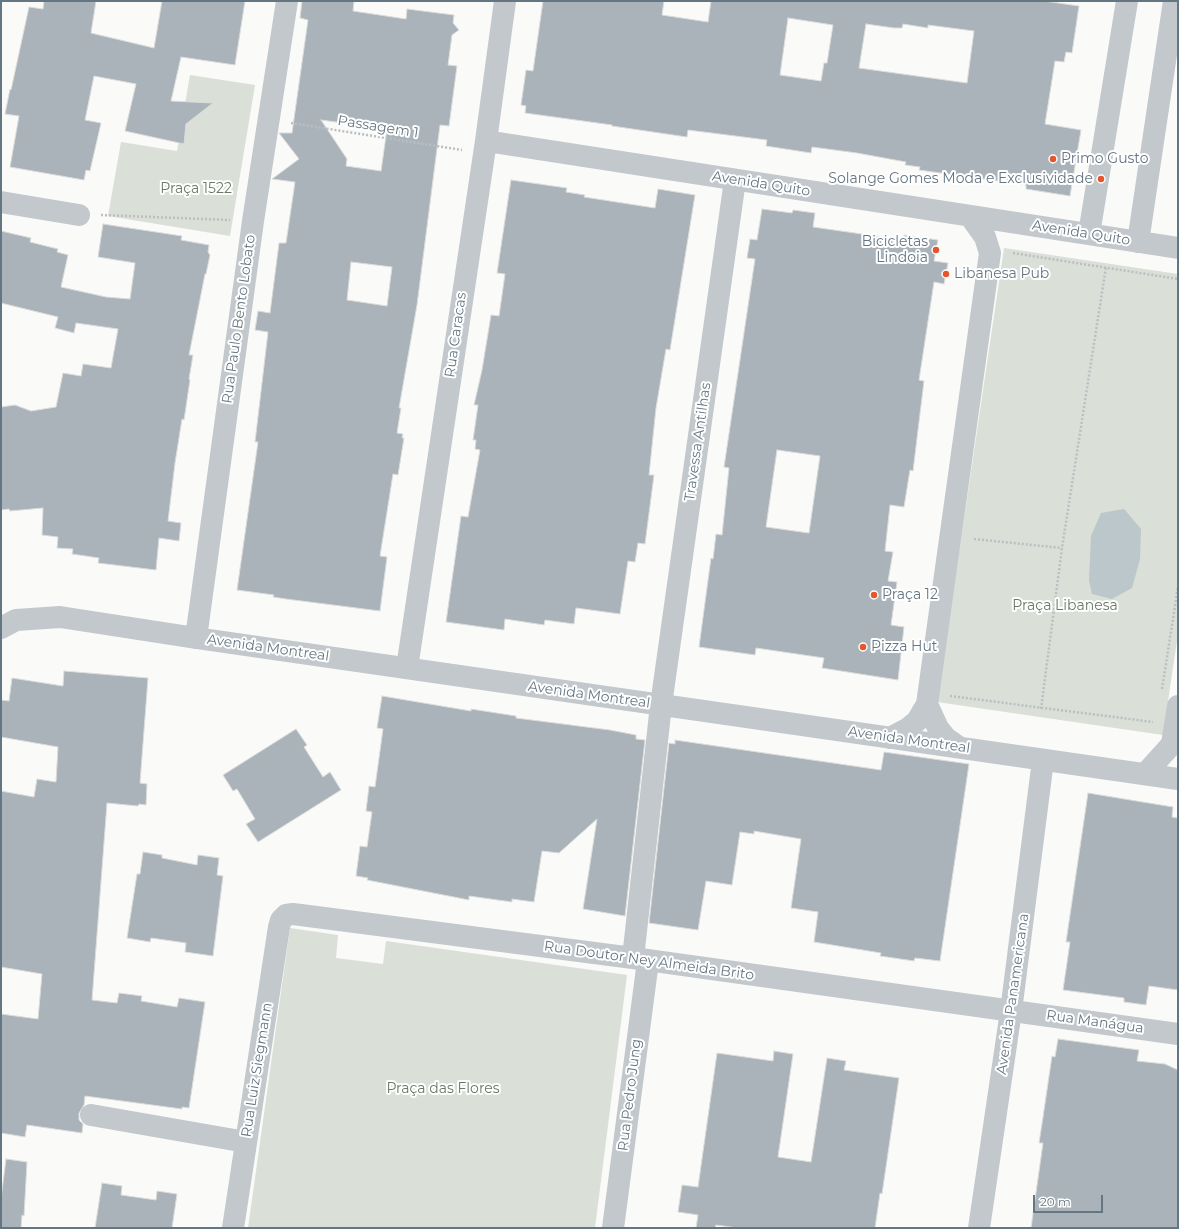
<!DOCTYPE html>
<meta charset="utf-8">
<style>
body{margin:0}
#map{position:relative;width:1179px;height:1229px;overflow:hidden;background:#fafaf8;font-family:Montserrat,sans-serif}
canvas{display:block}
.frame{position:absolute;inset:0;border:2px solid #657683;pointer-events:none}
.scale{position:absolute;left:1033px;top:1195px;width:70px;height:18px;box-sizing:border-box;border:2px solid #657683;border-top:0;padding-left:5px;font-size:12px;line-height:14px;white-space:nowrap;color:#657683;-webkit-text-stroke:3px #fff;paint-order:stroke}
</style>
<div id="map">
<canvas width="1179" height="1229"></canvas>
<div class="frame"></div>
<div class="scale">20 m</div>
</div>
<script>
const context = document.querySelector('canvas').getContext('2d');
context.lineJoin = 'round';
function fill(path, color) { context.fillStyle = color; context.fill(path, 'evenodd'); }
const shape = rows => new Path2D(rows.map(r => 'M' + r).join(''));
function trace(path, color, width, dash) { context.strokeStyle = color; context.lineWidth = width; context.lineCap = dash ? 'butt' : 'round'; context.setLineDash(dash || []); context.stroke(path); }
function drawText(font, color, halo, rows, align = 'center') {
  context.font = font + ' Montserrat,sans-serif'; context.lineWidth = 4; context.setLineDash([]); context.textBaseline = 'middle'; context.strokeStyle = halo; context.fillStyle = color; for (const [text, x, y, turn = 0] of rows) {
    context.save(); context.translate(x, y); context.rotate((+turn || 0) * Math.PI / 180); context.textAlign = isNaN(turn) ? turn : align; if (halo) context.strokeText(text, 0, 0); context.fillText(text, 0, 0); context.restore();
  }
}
fill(shape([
 [190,75,255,85,230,236,108,216,121,142,177,151],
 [1004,248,1178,274,1178,634,1163,735,937,702],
 [290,928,338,935,336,958,383,964,386,941,627,975,595,1228,248,1228]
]), '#dadfd7');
fill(shape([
 [1124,509,1141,529,1140,559,1132,588,1112,599,1092,594,1089,581,1091,536,1101,513]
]), '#bbc7cb');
const building = shape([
 [44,1,96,1,91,33,154,48,162,1,245,1,235,65,181,57,171,101,213,103,186,124,184,144,125,131,136,84,94,76,85,120,101,123,90,171,86,170,84,180,10,167,19,116,5,114,10,89,11,90,29,7,43,9,44,1],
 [302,1,354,1,353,11,406,19,407,9,454,15,453,23,459,30,452,35,448,65,457,66,449,126,440,125,417,305,399,408,401,408,397,433,403,434,402,438,404,438,398,475,393,474,380,556,387,557,380,611,286,599,273,597,274,595,237,590,258,442,255,442,268,332,255,330,258,311,270,313,279,243,286,243,295,182,272,179,299,159,279,133,292,133,308,20,300,18,302,1],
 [321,120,387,129,381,171,346,166,347,159,321,120],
 [351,262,392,267,387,306,347,300,351,262],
 [543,1,664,1,662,15,708,22,711,1,1044,1,1079,6,1072,53,1066,52,1064,62,1055,61,1045,124,1081,130,1070,196,1026,189,1026,185,919,170,920,167,905,165,906,162,857,153,812,147,811,153,766,146,767,140,688,130,687,137,612,126,612,125,525,113,526,106,521,105,526,70,533,71,543,1],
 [788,18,833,25,827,63,824,63,821,81,780,75,788,18],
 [866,24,894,28,902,28,903,24,928,28,928,25,974,31,967,83,859,68,866,24],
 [511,180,567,188,566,192,585,195,584,197,655,208,658,189,695,195,670,350,666,349,656,408,649,475,654,475,645,544,638,543,635,562,628,561,620,614,576,608,574,624,545,620,544,625,505,619,504,630,446,622,461,516,468,517,480,450,475,449,476,440,473,440,478,405,474,405,482,370,491,315,499,316,505,274,497,273,511,180],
 [762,209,792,213,793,210,815,213,813,227,904,240,904,235,938,240,934,261,948,263,944,284,934,282,919,380,924,381,913,471,910,470,904,507,890,505,885,551,893,552,888,581,897,582,891,625,904,627,898,680,822,668,824,658,756,648,755,655,699,647,711,558,713,559,716,534,722,535,729,468,724,467,755,259,747,258,750,239,757,240,762,209],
 [777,450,820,456,809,533,766,527,777,450],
 [103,224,182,236,181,240,209,245,208,252,210,255,206,274,205,274,189,355,193,355,189,379,190,380,184,420,182,419,175,463,168,521,181,523,179,541,159,538,156,570,98,563,99,558,72,554,73,549,57,548,58,537,42,535,43,508,10,511,9,509,1,510,1,407,15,405,31,411,56,407,63,373,81,376,83,364,111,368,118,329,76,323,74,333,55,328,58,317,1,303,1,231,31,238,30,242,58,249,57,252,68,255,61,287,106,297,130,299,135,263,98,257,103,224],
 [64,671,148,678,140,783,147,784,146,805,139,804,138,806,107,803,92,1000,117,1003,119,993,142,996,141,1001,177,1007,179,998,205,1002,189,1108,182,1107,182,1109,85,1096,84,1105,79,1113,79,1120,83,1124,82,1133,27,1125,25,1137,1,1133,1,1014,38,1019,42,974,1,967,1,791,34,797,37,779,56,782,58,747,1,737,1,700,9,701,12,678,63,686,64,671],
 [382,696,471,711,471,709,516,716,516,718,610,730,636,735,636,739,645,740,625,916,583,909,597,819,559,853,542,851,534,902,512,899,512,902,469,896,469,900,367,880,368,878,356,876,360,846,367,847,372,812,366,811,369,786,375,787,383,729,377,728,382,696],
 [296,729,307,745,304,747,323,777,330,772,341,790,258,842,246,824,255,819,237,789,233,791,223,775,296,729],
 [675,740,881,770,884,752,969,764,940,961,915,958,914,961,880,956,881,953,814,942,818,912,791,908,801,839,754,831,754,834,740,832,732,885,706,881,698,930,649,923,669,743,675,744,675,740],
 [1088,793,1173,807,1172,817,1178,818,1178,990,1149,986,1146,1005,1124,1002,1124,998,1063,990,1070,942,1066,942,1088,793],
 [143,852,162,855,162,858,197,865,198,855,219,858,217,875,223,876,213,956,185,952,186,943,151,938,150,942,127,938,137,874,140,874,143,852],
 [1058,1039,1139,1050,1137,1061,1165,1064,1178,1070,1178,1228,1031,1228,1043,1143,1039,1143,1043,1117,1052,1056,1055,1057,1058,1039],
 [774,1051,793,1054,778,1157,811,1162,827,1058,846,1061,844,1070,899,1078,882,1194,880,1193,875,1228,738,1228,716,1225,715,1228,696,1228,698,1215,678,1212,682,1185,698,1187,717,1053,773,1061,774,1051],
 [6,1159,27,1162,24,1216,22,1215,21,1228,1,1228,1,1199,6,1159],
 [102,1183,122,1186,121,1195,156,1200,157,1191,177,1194,172,1228,95,1228,102,1183]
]);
fill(building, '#aab3b9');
trace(building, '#dcdcda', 1);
trace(shape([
 [291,123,462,150],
 [101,215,230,220],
 [1013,253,1178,279],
 [974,539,1062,548],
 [1162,689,1178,587],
 [950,696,1153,722],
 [1041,709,1062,548,1106,267]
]), '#bbbfc2', 2.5, [2, 2]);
trace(shape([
 [486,141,1178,248],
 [1,202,79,215],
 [1089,234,1127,1],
 [1138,242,1174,1],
 [1,628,16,620,60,617,196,638,1178,779],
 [196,638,253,221,287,1],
 [407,668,486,141,505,1],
 [927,704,938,728,946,738,959,747],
 [890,738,907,729,917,721,927,704,990,253,985,237,970,216],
 [1145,774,1172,744,1178,706],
 [633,958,661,705,735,180],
 [91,1115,246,1142],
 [233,1228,279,927,281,920,286,915,293,914,633,958,1178,1034],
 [613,1228,648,961],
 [979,1228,1011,1011,1043,760]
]), '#c3c8cc', 22);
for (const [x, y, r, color] of [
 [1053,159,4,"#e4572e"],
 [1101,179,4,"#e4572e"],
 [936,250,4,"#e4572e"],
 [946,274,4,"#e4572e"],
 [874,595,4,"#e4572e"],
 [863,647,4,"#e4572e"]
]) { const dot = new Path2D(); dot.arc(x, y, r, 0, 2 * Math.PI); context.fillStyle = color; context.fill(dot); trace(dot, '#fff', 1.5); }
drawText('14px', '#657683', '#fff', [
 ["Passagem 1",378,127,9],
 ["Avenida Quito",761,184,9],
 ["Avenida Quito",1081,233,9],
 ["Rua Paulo Bento Lobato",239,319,-82],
 ["Rua Caracas",456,335,-82],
 ["Travessa Antilhas",698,442,-82],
 ["Avenida Montreal",268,648,8],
 ["Avenida Montreal",589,695,8],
 ["Avenida Montreal",909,740,8],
 ["Rua Doutor Ney Almeida Brito",649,961,8],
 ["Avenida Panamericana",1013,994,-82],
 ["Rua Manágua",1095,1022,8],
 ["Rua Luiz Siegmann",257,1070,-81],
 ["Rua Pedro Jung",630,1095,-83]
]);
drawText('14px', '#657683', '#fff', [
 ["Primo Gusto",1061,159],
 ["Solange Gomes Moda e Exclusividade",1093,179,"right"],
 ["Bicicletas",928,242,"right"],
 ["Lindoia",928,258,"right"],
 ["Libanesa Pub",954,274],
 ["Praça 12",882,595],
 ["Pizza Hut",871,647]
], 'left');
drawText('14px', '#687a64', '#fff', [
 ["Praça 1522",196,189],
 ["Praça Libanesa",1065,606],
 ["Praça das Flores",443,1089]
]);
</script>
